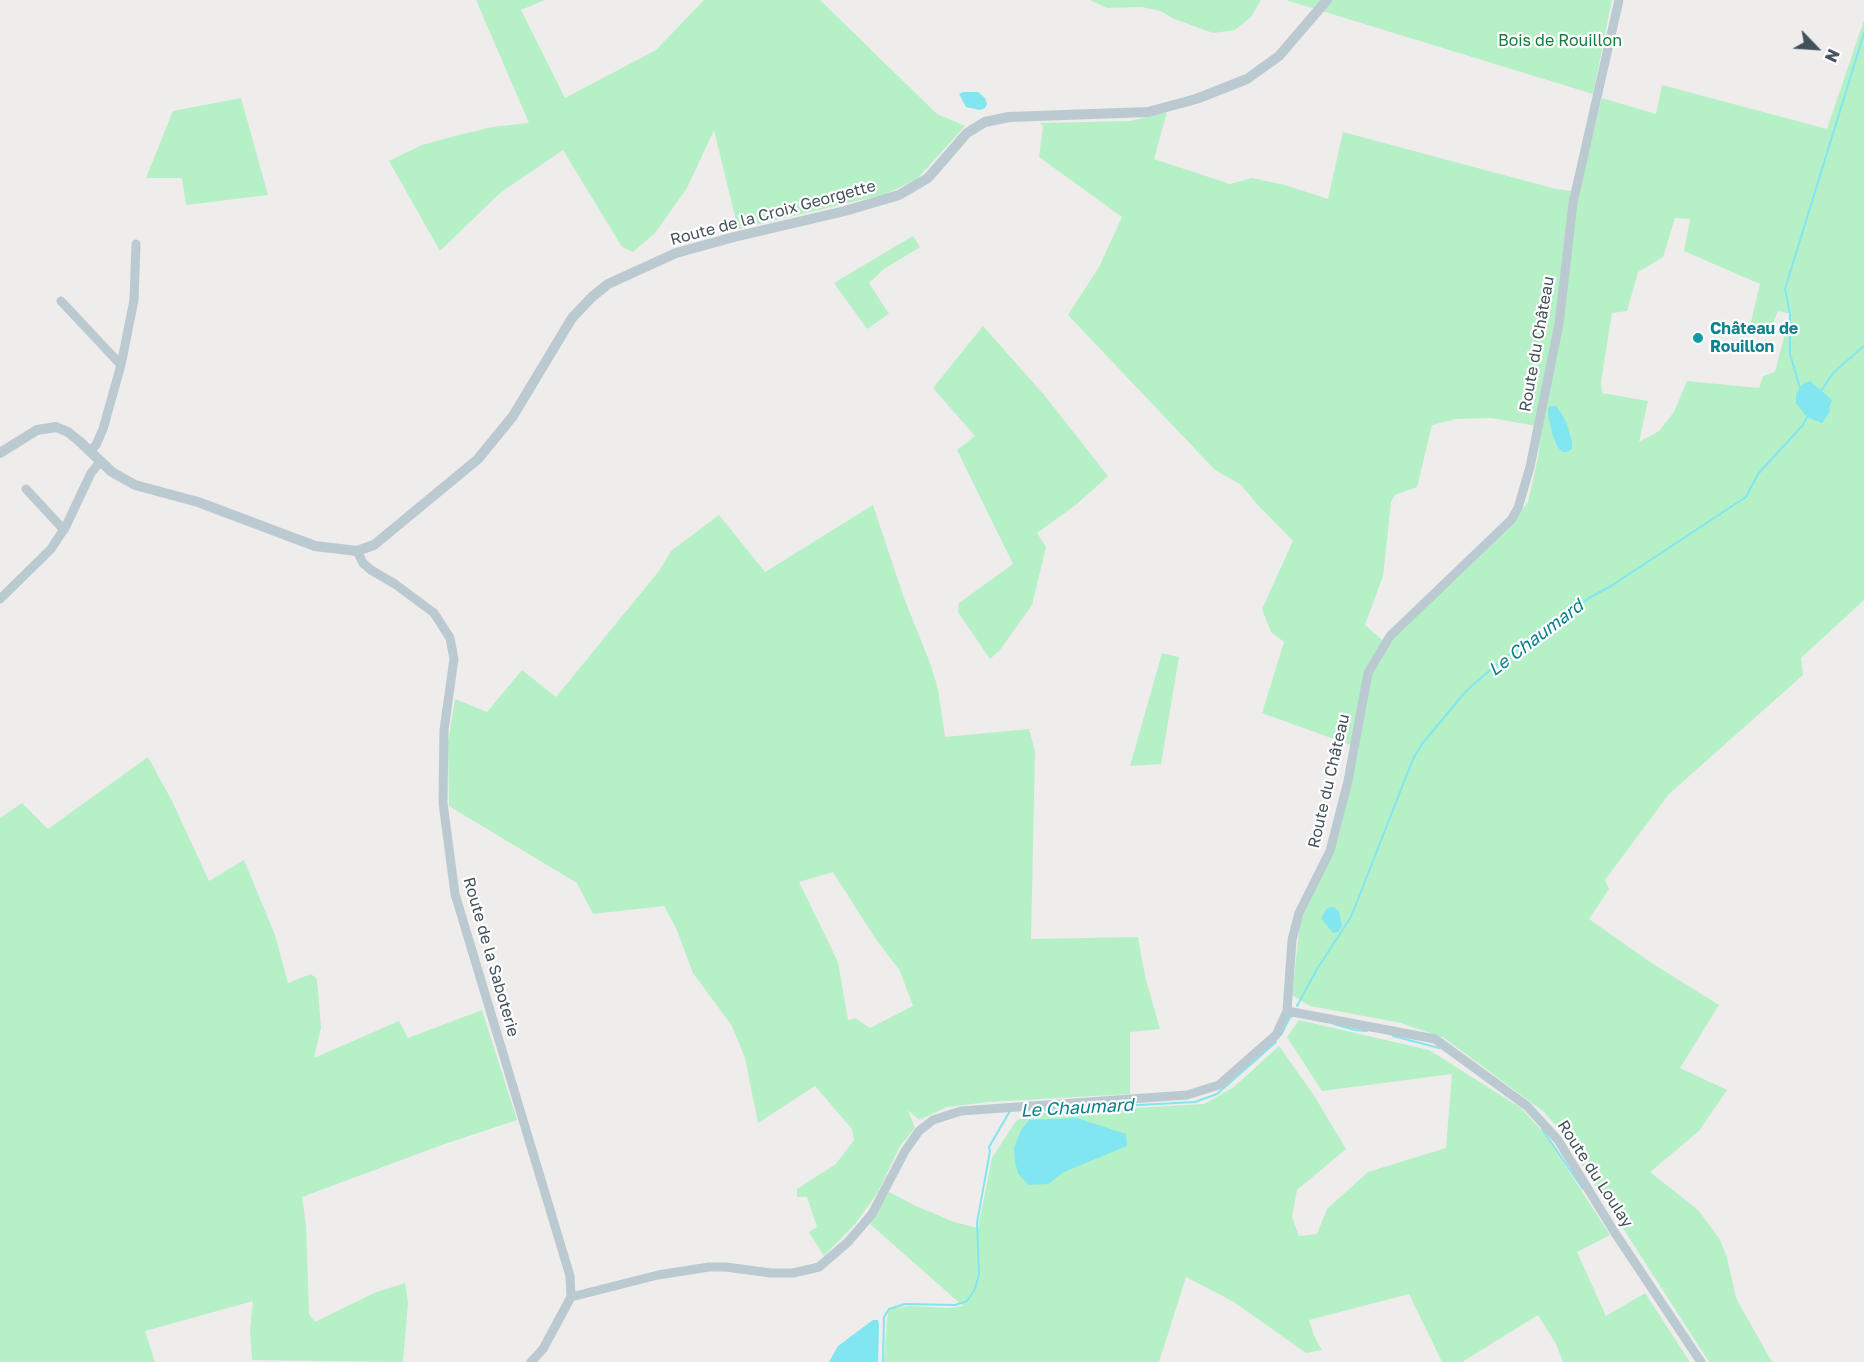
<!DOCTYPE html>
<meta charset="utf-8">
<style>
body{margin:0}
#map{position:relative;width:1864px;height:1362px;overflow:hidden;background:#efecec;font-family:"Golos Text",sans-serif}
canvas{display:block}
.north{position:absolute;left:1786px;top:18px;width:60px;height:60px;-webkit-text-stroke:4px #fff;paint-order:stroke;rotate:115deg;font-size:16px;font-weight:700;line-height:24px;text-align:center;color:#43525a}
.north::after{content:'';display:block;margin:auto;width:21px;height:27px;background:#43525a;clip-path:polygon(50% 0,100% 100%,50% 72%,0 100%)}
</style>
<div id="map">
<canvas width="1864" height="1362"></canvas>
<div class="north">N</div>
</div>
<script>
const context = document.querySelector('canvas').getContext('2d');
context.lineJoin = 'round';
function fill(path, color) { context.fillStyle = color; context.fill(path, 'evenodd'); }
const shape = rows => new Path2D(rows.map(r => 'M' + r).join(''));
function trace(path, color, width, dash) { context.strokeStyle = color; context.lineWidth = width; context.lineCap = dash ? 'butt' : 'round'; context.setLineDash(dash || []); context.stroke(path); }
function drawText(font, color, halo, rows, align = 'center') {
  context.font = font + ' "Golos Text",sans-serif'; context.lineWidth = 4.5; context.setLineDash([]); context.textBaseline = 'middle'; context.strokeStyle = halo; context.fillStyle = color; for (const [text, x, y, turn = 0] of rows) {
    context.save(); context.translate(x, y); context.rotate((+turn || 0) * Math.PI / 180); context.textAlign = isNaN(turn) ? turn : align; if (halo) context.strokeText(text, 0, 0); context.fillText(text, 0, 0); context.restore();
  }
}
fill(shape([
 [476,0,545,0,521,10,565,98,656,50,704,0,820,0,937,114,965,126,917,179,886,194,738,229,714,130,687,188,655,233,633,252,622,247,563,150,500,193,440,251,389,161,422,145,459,135,492,127,529,123],
 [1090,0,1261,0,1251,17,1235,30,1213,33,1172,18,1161,11,1142,7,1107,8],
 [1286,0,1612,0,1593,94],
 [1864,20,1864,600,1801,658,1803,675,1669,794,1605,880,1609,889,1589,919,1653,964,1719,1005,1680,1068,1727,1090,1699,1131,1650,1172,1698,1210,1719,1238,1727,1257,1736,1298,1772,1362,1709,1362,1560,1130,1544,1112,1444,1038,1401,1023,1310,1006,1292,995,1300,923,1339,835,1359,748,1262,713,1284,642,1271,632,1262,609,1293,541,1257,504,1241,485,1215,470,1068,315,1099,267,1122,217,1039,157,1043,126,1040,123,1130,121,1167,112,1154,159,1230,184,1252,178,1285,185,1328,199,1343,132,1556,189,1579,192,1602,98,1656,114,1662,85,1827,129],
 [1675,218,1690,219,1684,251,1760,284,1750,326,1770,330,1778,311,1790,314,1775,372,1763,376,1759,388,1687,381,1674,412,1659,431,1639,442,1648,401,1602,393,1601,382,1612,313,1627,311,1638,272,1663,257],
 [1491,418,1542,427,1538,458,1528,502,1508,529,1394,637,1388,645,1365,625,1383,576,1391,502,1395,495,1417,487,1432,425,1456,419],
 [241,98,268,195,186,205,182,178,146,178,173,111],
 [913,236,920,247,884,269,869,283,889,314,867,329,834,283],
 [983,326,1045,396,1108,476,1077,504,1037,533,1046,547,1032,605,1000,650,990,659,958,612,959,603,1013,564,957,450,975,436,933,388],
 [873,505,904,598,930,663,938,689,945,737,1029,729,1035,751,1031,939,1138,937,1145,976,1160,1029,1130,1032,1130,1094,988,1102,947,1107,919,1120,908,1110,915,1128,900,1146,878,1192,855,1224,824,1256,809,1232,817,1227,807,1197,797,1197,797,1189,836,1164,854,1140,852,1129,815,1086,758,1123,745,1058,732,1026,693,973,676,928,664,906,593,914,577,883,449,806,448,742,455,699,487,712,522,670,556,697,659,571,671,551,719,515,765,572],
 [833,872,875,938,900,971,913,1006,870,1028,855,1018,848,1020,838,962,799,882],
 [1162,653,1179,657,1161,764,1130,766],
 [148,757,172,801,209,881,244,860,275,935,288,983,311,974,317,979,321,1028,314,1058,399,1021,408,1038,482,1010,517,1120,439,1146,302,1197,306,1225,309,1314,315,1322,374,1293,405,1283,408,1303,403,1362,252,1360,250,1330,253,1301,145,1331,155,1362,0,1362,0,818,22,803,48,829],
 [1299,1020,1429,1050,1521,1108,1545,1134,1610,1235,1577,1252,1606,1316,1645,1293,1690,1362,1563,1362,1556,1344,1538,1315,1462,1362,1442,1362,1409,1294,1309,1320,1315,1338,1322,1350,1306,1353,1234,1302,1186,1277,1159,1362,884,1362,888,1309,910,1306,948,1308,963,1306,870,1224,889,1192,916,1206,954,1222,978,1228,992,1158,1016,1121,1026,1114,1204,1104,1234,1087,1279,1046,1313,1094,1346,1149,1297,1190,1292,1217,1299,1236,1317,1234,1327,1209,1368,1172,1446,1148,1452,1074,1322,1091,1287,1037]
]), '#b6f0c6');
fill(shape([
 [963,92,978,92,985,98,987,104,985,108,980,110,966,107,959,94],
 [1810,381,1832,400,1829,408,1830,411,1822,423,1807,417,1796,403,1796,394,1800,388,1804,383],
 [1551,406,1556,406,1560,411,1567,424,1572,442,1572,449,1567,452,1562,452,1557,446,1552,433,1548,414,1548,408],
 [1334,907,1339,912,1342,926,1338,932,1333,933,1321,918,1327,908],
 [1077,1118,1126,1134,1127,1146,1064,1172,1048,1184,1029,1185,1018,1174,1015,1161,1014,1148,1021,1130,1029,1120],
 [873,1320,878,1320,879,1326,878,1362,829,1362,838,1346]
]), '#81e6f0');
trace(shape([
 [1800,388,1790,354,1790,314,1785,289,1864,33],
 [1821,391,1834,372,1864,346],
 [1297,1006,1317,969,1351,917,1413,759,1422,744,1466,691,1502,660,1589,598,1611,586,1746,497,1758,474,1803,425,1808,415],
 [1334,1024,1355,1030,1367,1031],
 [1281,1035,1290,1017,1293,1016],
 [1393,1036,1439,1048],
 [1045,1110,1195,1102,1217,1094,1276,1042],
 [1542,1129,1583,1189],
 [883,1362,884,1317,889,1309,905,1304,955,1305,967,1301,975,1289,979,1274,977,1223,990,1151,989,1147,1010,1111,1012,1111]
]), '#81e6f0', 2);
trace(shape([
 [61,301,121,365],
 [90,451,96,445,103,429,121,365,134,300,136,244],
 [26,489,64,530],
 [357,551,363,563,371,570,395,584,434,613,450,638,454,659,444,730,443,803,455,894,570,1276,571,1297,543,1349,531,1362],
 [0,599,51,549,66,526,91,473,100,462],
 [1287,1011,1435,1039,1527,1106,1558,1140,1615,1233,1701,1362],
 [571,1297,658,1275,709,1267,726,1267,771,1273,793,1273,819,1267,848,1242,872,1214,905,1151,919,1131,933,1120,961,1111,1187,1095,1219,1085,1276,1035,1287,1011,1292,940,1299,913,1330,851,1348,781,1368,673,1390,636,1511,520,1518,508,1530,467,1559,324,1573,203,1619,0]
]), '#bbc9d0', 9);
trace(shape([
 [0,453,37,430,56,427,68,432,79,441,112,472,135,485,198,502,315,546,357,551,374,545,478,459,513,416,572,318,592,297,608,284,676,253,734,237,845,211,899,195,928,178,967,133,985,122,1009,117,1148,112,1196,99,1247,79,1279,56,1327,0]
]), '#bbc9d0', 10);
for (const [x, y, r, color] of [
 [1698,338,6,"#0f9aa8"]
]) { const dot = new Path2D(); dot.arc(x, y, r, 0, 2 * Math.PI); context.fillStyle = color; context.fill(dot); trace(dot, '#fff', 2); }
drawText('16px', '#117e3b', '#fff', [
 ["Bois de Rouillon",1560,41]
]);
drawText('16px', '#43525a', '#fff', [
 ["Route de la Croix Georgette",773,213,-15],
 ["Route du Château",1537,344,-80],
 ["Route du Château",1329,781,-77],
 ["Route de la Saboterie",491,957,74],
 ["Route du Loulay",1595,1174,57]
]);
drawText('bold 16px', '#0d838f', '#fff', [
 ["Château de",1710,329],
 ["Rouillon",1710,347]
], 'left');
drawText('italic 18px', '#07818d', '#fff', [
 ["Le Chaumard",1536,638,-37],
 ["Le Chaumard",1077,1108,-3]
]);
</script>
